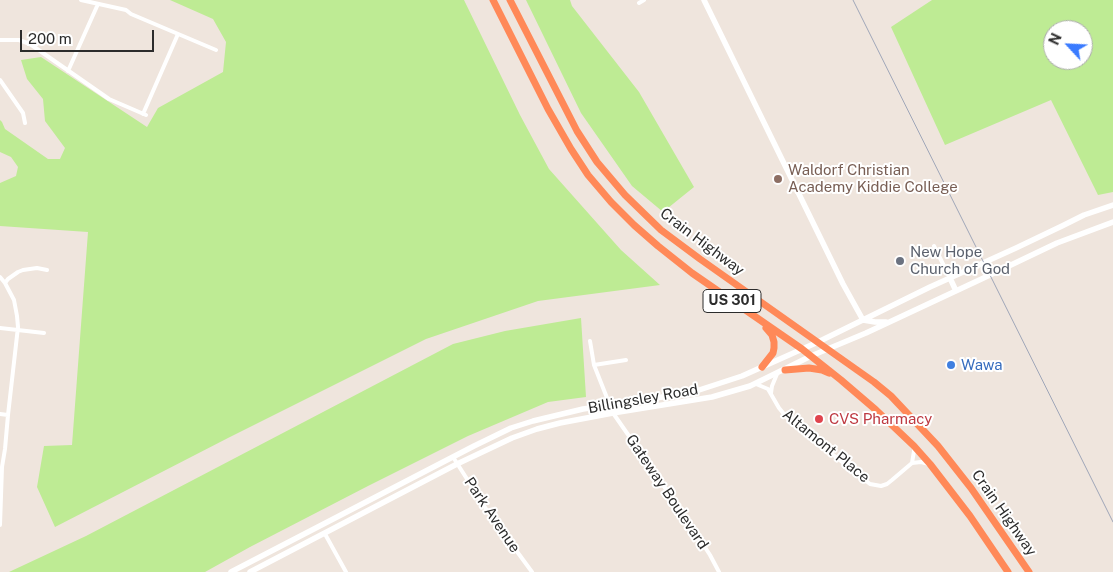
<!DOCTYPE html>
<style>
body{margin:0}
#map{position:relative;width:1113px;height:572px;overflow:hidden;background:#efe5dd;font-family:"Public Sans",sans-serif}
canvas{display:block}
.north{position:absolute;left:1043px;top:20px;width:50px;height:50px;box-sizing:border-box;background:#fff;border:1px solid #ababab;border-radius:50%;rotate:295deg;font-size:14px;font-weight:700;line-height:20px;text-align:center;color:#2c2c2c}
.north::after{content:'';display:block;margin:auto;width:18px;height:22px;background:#3a7bff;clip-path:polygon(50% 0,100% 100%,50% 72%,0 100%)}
.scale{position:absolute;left:20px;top:30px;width:134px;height:22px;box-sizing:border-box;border:2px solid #2c2c2c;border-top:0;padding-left:6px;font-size:15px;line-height:18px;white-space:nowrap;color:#2c2c2c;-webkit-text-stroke:4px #fff;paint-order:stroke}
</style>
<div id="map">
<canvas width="1113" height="572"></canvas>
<div class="north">N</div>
<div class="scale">200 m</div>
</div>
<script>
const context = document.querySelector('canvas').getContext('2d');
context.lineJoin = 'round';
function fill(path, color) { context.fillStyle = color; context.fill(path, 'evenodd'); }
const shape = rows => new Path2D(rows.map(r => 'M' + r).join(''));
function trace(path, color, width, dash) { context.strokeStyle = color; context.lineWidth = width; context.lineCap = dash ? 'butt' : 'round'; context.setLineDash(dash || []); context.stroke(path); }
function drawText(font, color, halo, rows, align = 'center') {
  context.font = font + ' "Public Sans",sans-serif'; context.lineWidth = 4; context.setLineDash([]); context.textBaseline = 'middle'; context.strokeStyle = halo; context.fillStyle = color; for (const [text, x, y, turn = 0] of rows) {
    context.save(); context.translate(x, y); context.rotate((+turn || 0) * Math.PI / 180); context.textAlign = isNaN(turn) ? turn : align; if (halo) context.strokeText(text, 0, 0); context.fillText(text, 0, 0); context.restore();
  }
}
fill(shape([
 [170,0,464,0,520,115,549,169,621,250,660,285,538,301,426,339,228,438,55,527,37,487,44,446,72,445,88,232,0,226,0,183,16,176,18,167,11,157,0,152,0,120,2,122,5,129,48,159,60,159,65,148,45,121,43,99,27,79,21,60,41,57,147,127,158,108,223,72,226,42,213,19],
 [526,0,570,0,572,6,639,92,694,187,663,212,632,186,581,113],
 [932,0,1113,0,1113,192,1098,195,1051,100,945,145,891,27],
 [1053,30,1083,30,1083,60,1053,60],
 [581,318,586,397,548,402,468,436,368,486,250,547,205,572,9,572,86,536,453,344,505,331]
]), '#beeb94');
trace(shape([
 [81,0,126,10,131,14,216,50],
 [639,3,644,0],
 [0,40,19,40,30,44,109,99,146,115],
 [68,71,98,4],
 [0,80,23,113,25,123],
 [143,114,178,34],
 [934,246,950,278],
 [0,277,5,283,14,300,17,316,18,327,8,415,0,414],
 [5,283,8,279,18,272,23,270,37,268,47,270],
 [0,328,44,333],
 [590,341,594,365,613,413,686,518,710,555,719,572],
 [594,365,626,360],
 [756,384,768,389,779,408,789,420,870,484,881,486,887,484,892,480,912,463,914,451,914,447],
 [771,393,772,386,777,374],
 [453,457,488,512,532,572],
 [912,463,921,462,929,464],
 [0,525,2,467,5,449,8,415],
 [325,534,346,572]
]), '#fff', 4);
trace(shape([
 [704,0,843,284,863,320],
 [950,278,956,291],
 [863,320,875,322,886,322],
 [231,572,474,446,511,428,533,421,583,409,619,404,693,392,742,376,818,342,930,287,1016,248,1062,226,1084,215,1113,205],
 [250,572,457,464,512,438,537,429,560,423,613,413,712,397,750,386,811,356,866,333,990,275,1057,243,1113,222]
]), '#fff', 5.5);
trace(shape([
 [493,0,548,109,571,149,588,175,611,202,634,225,658,246,692,273,802,349,841,380,876,410,914,446,930,464,970,516,1008,572],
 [510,0,577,131,597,162,625,195,661,230,700,259,874,382,891,396,938,446,971,488,1029,572],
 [762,367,773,353,774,348,774,342,772,335,766,328],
 [785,370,809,368,822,370,829,373]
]), '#ff8958', 7);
trace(shape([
 [853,0,1113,522]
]), '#9fa6b8', 1);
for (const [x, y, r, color] of [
 [778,179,5,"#8d6e63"],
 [900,261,5,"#6b7280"],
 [951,365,5,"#3f7fe0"],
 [819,419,5,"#e0444e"]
]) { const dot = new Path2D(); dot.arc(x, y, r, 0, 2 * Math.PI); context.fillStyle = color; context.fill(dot); trace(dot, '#fff', 2); }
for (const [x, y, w] of [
 [732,301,58]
]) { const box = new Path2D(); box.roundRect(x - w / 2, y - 11.5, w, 23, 4); context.fillStyle = '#fff'; context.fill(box); trace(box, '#2c2c2c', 1); }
drawText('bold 14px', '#2c2c2c', null, [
 ["US 301",732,301]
]);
drawText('15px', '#785e54', '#fff', [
 ["Waldorf Christian",788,170],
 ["Academy Kiddie College",788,187]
], 'left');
drawText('15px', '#2c2c2c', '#fff', [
 ["Crain Highway",702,242,37],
 ["Billingsley Road",643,399,-10],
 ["Altamont Place",826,446,39],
 ["Gateway Boulevard",667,492,56],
 ["Crain Highway",1004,513,55],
 ["Park Avenue",492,515,56]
]);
drawText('15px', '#5b616d', '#fff', [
 ["New Hope",910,252],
 ["Church of God",910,269]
], 'left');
drawText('15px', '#366cbe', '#fff', [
 ["Wawa",961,365]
], 'left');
drawText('15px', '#be3a42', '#fff', [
 ["CVS Pharmacy",829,419]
], 'left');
</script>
